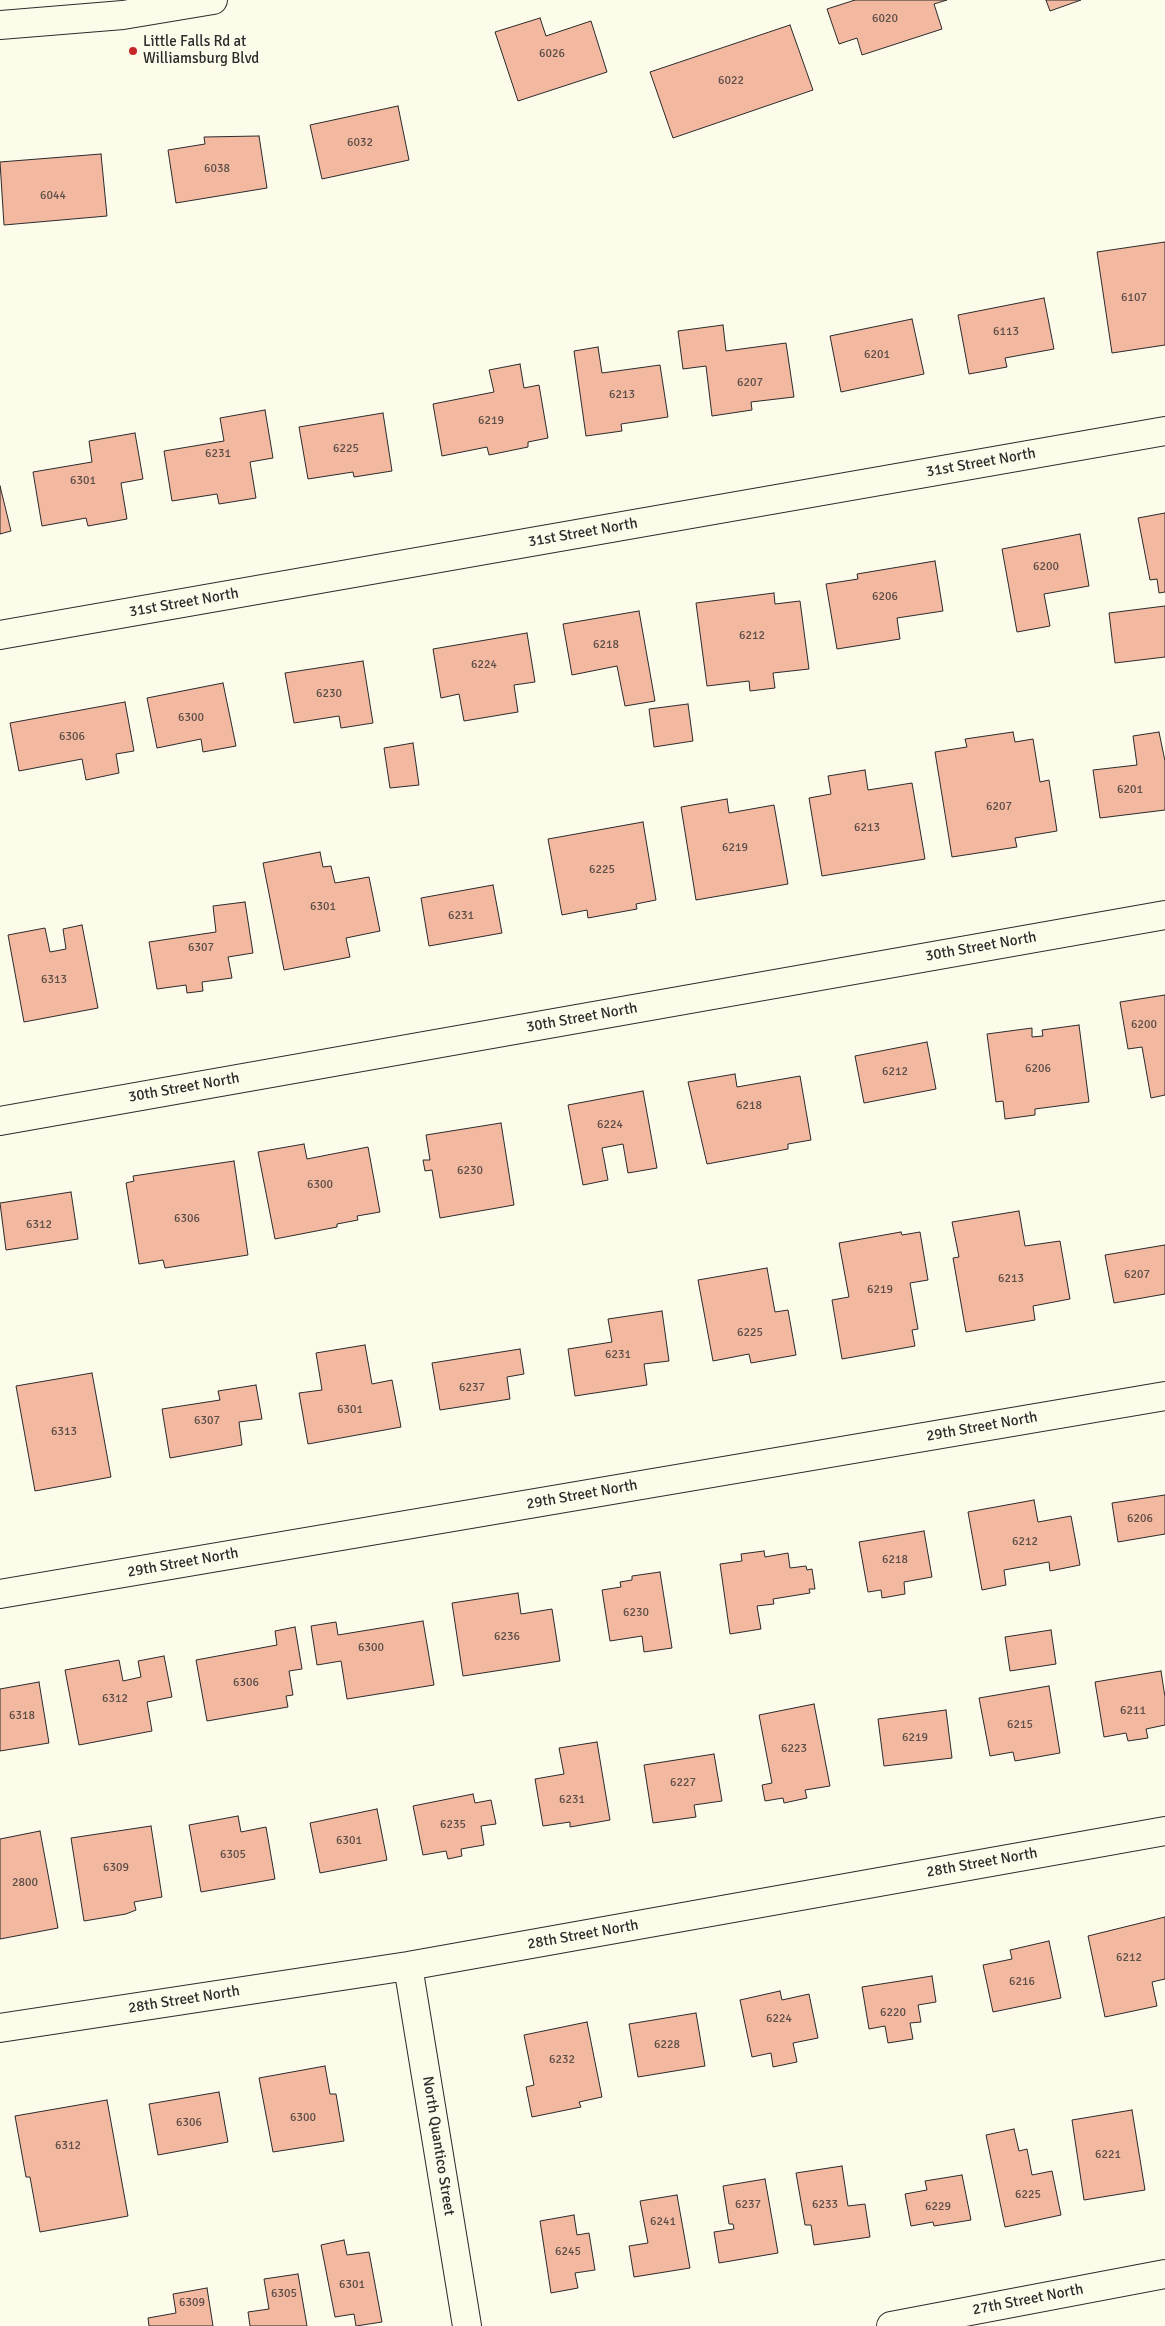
<!DOCTYPE html>
<style>
body{margin:0}
canvas{display:block;background:#fdfbea}
</style>
<canvas width="1165" height="2326"></canvas>
<script>
const context = document.querySelector('canvas').getContext('2d');
context.lineJoin = 'round';
function fill(path, color) { context.fillStyle = color; context.fill(path, 'evenodd'); }
const shape = rows => new Path2D(rows.map(r => 'M' + r).join(''));
function trace(path, color, width, dash) { context.strokeStyle = color; context.lineWidth = width; context.lineCap = dash ? 'butt' : 'round'; context.setLineDash(dash || []); context.stroke(path); }
function drawText(font, color, halo, rows, align = 'center') {
  context.font = font + ' Signika,sans-serif'; context.lineWidth = 4; context.setLineDash([]); context.textBaseline = 'middle'; context.strokeStyle = halo; context.fillStyle = color; for (const [text, x, y, turn = 0] of rows) {
    context.save(); context.translate(x, y); context.rotate((+turn || 0) * Math.PI / 180); context.textAlign = isNaN(turn) ? turn : align; if (halo) context.strokeText(text, 0, 0); context.fillText(text, 0, 0); context.restore();
  }
}
const building = shape([
 [855,0,947,0,934,4,942,29,862,55,857,38,839,44,827,9,855,0],
 [1046,0,1081,0,1050,11,1046,0],
 [540,18,546,36,591,21,607,72,518,101,495,32,540,18],
 [790,25,813,90,673,138,650,72,790,25],
 [398,106,409,160,322,179,310,125,398,106],
 [259,136,267,188,176,203,168,150,205,144,204,137,259,136],
 [101,154,107,216,4,225,0,162,101,154],
 [1165,242,1165,345,1112,353,1097,252,1165,242],
 [1044,298,1054,349,1005,358,1007,367,969,374,958,315,1044,298],
 [912,319,924,374,841,392,830,336,912,319],
 [723,325,726,351,786,343,794,397,751,402,752,410,712,416,706,366,683,369,678,331,723,325],
 [598,347,602,373,660,365,668,417,621,424,622,431,586,436,574,351,598,347],
 [520,364,524,388,539,385,548,438,528,442,528,447,489,455,487,447,442,456,433,404,494,392,489,370,520,364],
 [265,410,273,458,250,462,256,498,219,504,217,494,172,501,164,451,224,441,220,418,265,410],
 [383,413,392,471,354,477,353,472,308,479,299,427,383,413],
 [135,433,143,479,121,483,127,519,88,526,86,518,42,526,33,472,92,462,89,441,135,433],
 [0,486,11,531,0,534,0,486],
 [1165,513,1165,592,1159,593,1157,579,1150,580,1138,518,1165,513],
 [1080,534,1089,586,1044,594,1050,626,1017,632,1002,549,1080,534],
 [935,561,943,611,897,618,900,639,837,649,826,584,858,579,857,574,935,561],
 [774,593,775,604,800,601,809,669,773,673,775,688,750,691,749,681,707,686,696,603,774,593],
 [1165,606,1165,657,1115,663,1109,613,1165,606],
 [639,611,655,701,625,706,617,666,572,675,563,624,639,611],
 [527,633,535,682,514,685,518,712,464,721,459,694,441,698,433,649,527,633],
 [363,661,373,723,341,728,339,716,294,723,285,673,363,661],
 [223,683,236,746,203,752,201,739,157,748,147,698,223,683],
 [125,702,134,751,116,754,119,773,86,780,82,759,19,771,10,723,125,702],
 [688,704,693,741,654,747,649,709,688,704],
 [1013,732,1015,742,1033,739,1040,782,1049,780,1057,831,1015,838,1017,847,952,857,935,752,967,747,965,739,1013,732],
 [1159,732,1165,761,1165,810,1100,818,1093,770,1137,765,1133,736,1159,732],
 [413,743,419,785,390,788,384,748,413,743],
 [865,770,868,790,912,783,925,859,822,876,809,798,831,794,828,776,865,770],
 [727,799,729,813,774,805,788,884,696,900,681,807,727,799],
 [643,822,656,900,636,904,637,909,588,918,587,910,562,915,548,839,643,822],
 [320,852,323,867,331,866,335,883,369,877,380,931,346,938,350,957,284,970,263,863,320,852],
 [493,885,502,933,429,946,421,898,493,885],
 [245,902,253,953,228,957,232,978,202,982,203,991,187,993,186,985,157,989,149,942,216,932,213,906,245,902],
 [82,925,98,1008,24,1022,8,935,45,928,50,952,66,949,63,929,82,925],
 [1165,995,1165,1095,1151,1098,1142,1047,1128,1049,1120,1002,1165,995],
 [1079,1025,1089,1102,1035,1109,1035,1115,1005,1119,1003,1101,996,1102,987,1034,1032,1028,1032,1037,1043,1036,1042,1030,1079,1025],
 [927,1042,936,1089,864,1103,855,1056,927,1042],
 [735,1074,737,1087,800,1076,811,1140,788,1144,788,1149,707,1164,688,1082,735,1074],
 [643,1091,657,1168,628,1173,623,1144,602,1148,608,1180,583,1185,568,1105,643,1091],
 [501,1123,514,1205,440,1218,432,1170,425,1171,423,1160,430,1160,426,1135,501,1123],
 [304,1144,307,1159,368,1147,380,1212,357,1216,358,1220,337,1224,337,1227,275,1239,258,1152,304,1144],
 [234,1161,248,1255,165,1268,163,1260,139,1264,126,1183,134,1181,133,1176,234,1161],
 [71,1192,78,1239,6,1250,0,1203,71,1192],
 [1019,1211,1025,1246,1060,1241,1070,1299,1033,1306,1035,1320,966,1332,953,1258,959,1257,952,1222,1019,1211],
 [901,1232,902,1235,920,1232,928,1280,910,1283,918,1329,912,1330,915,1346,842,1359,832,1300,849,1297,839,1243,901,1232],
 [1165,1245,1165,1294,1114,1303,1105,1255,1165,1245],
 [767,1268,775,1312,788,1310,796,1355,751,1363,749,1354,713,1361,698,1280,767,1268],
 [662,1311,669,1361,644,1364,647,1385,575,1396,568,1349,612,1342,608,1319,662,1311],
 [365,1345,372,1384,392,1380,401,1427,308,1444,299,1393,322,1390,316,1353,365,1345],
 [520,1349,524,1374,507,1377,510,1399,440,1410,432,1363,520,1349],
 [92,1373,111,1477,35,1491,16,1386,92,1373],
 [256,1385,262,1419,239,1422,242,1445,170,1458,162,1409,220,1400,218,1391,256,1385],
 [1165,1495,1165,1534,1118,1542,1112,1503,1165,1495],
 [1034,1500,1038,1522,1071,1516,1080,1565,1050,1571,1049,1562,1004,1570,1006,1585,982,1590,968,1512,1034,1500],
 [924,1531,932,1577,904,1582,905,1594,882,1598,881,1590,868,1592,859,1542,924,1531],
 [764,1551,765,1557,788,1553,790,1568,806,1566,807,1570,812,1569,815,1589,809,1589,810,1593,773,1599,774,1604,757,1606,761,1629,730,1634,720,1564,742,1561,741,1554,764,1551],
 [660,1572,672,1648,644,1652,642,1636,610,1641,602,1590,621,1587,620,1582,632,1580,632,1576,660,1572],
 [518,1593,521,1614,552,1609,560,1661,463,1676,452,1603,518,1593],
 [423,1621,434,1685,347,1699,341,1661,317,1665,311,1626,336,1622,338,1635,423,1621],
 [295,1627,302,1669,289,1671,293,1695,286,1696,288,1707,207,1721,196,1660,277,1645,275,1631,295,1627],
 [1051,1630,1056,1664,1010,1671,1005,1637,1051,1630],
 [164,1656,172,1697,147,1702,152,1731,79,1745,65,1670,119,1660,123,1681,141,1677,138,1661,164,1656],
 [1161,1671,1165,1697,1165,1725,1146,1729,1148,1738,1128,1741,1126,1733,1104,1737,1095,1682,1161,1671],
 [39,1682,49,1743,0,1751,0,1689,39,1682],
 [1049,1686,1060,1753,1015,1761,1013,1752,990,1756,979,1698,1049,1686],
 [814,1704,830,1786,805,1790,807,1798,784,1803,783,1798,765,1801,762,1785,772,1783,759,1715,814,1704],
 [946,1710,952,1758,884,1766,878,1719,946,1710],
 [597,1742,610,1820,570,1827,570,1822,543,1826,535,1779,564,1774,559,1748,597,1742],
 [714,1754,722,1801,694,1805,696,1817,653,1823,644,1765,714,1754],
 [473,1794,475,1803,491,1800,496,1824,481,1826,484,1845,461,1849,462,1856,448,1859,446,1851,423,1855,413,1806,473,1794],
 [377,1809,387,1860,320,1873,310,1823,377,1809],
 [238,1816,241,1832,266,1827,275,1879,201,1892,189,1825,238,1816],
 [151,1826,162,1897,134,1902,136,1910,126,1914,84,1921,71,1838,151,1826],
 [40,1831,58,1928,0,1939,0,1839,40,1831],
 [1165,1917,1165,1979,1152,1982,1157,2006,1105,2017,1088,1936,1165,1917],
 [1049,1941,1061,1998,993,2012,983,1965,1012,1959,1010,1950,1049,1941],
 [932,1976,936,2002,918,2005,921,2022,910,2023,913,2039,888,2043,885,2026,869,2029,862,1987,932,1976],
 [780,1991,782,2000,809,1994,818,2038,793,2043,797,2062,773,2067,771,2053,752,2057,740,2000,780,1991],
 [696,2013,705,2066,638,2077,629,2024,696,2013],
 [587,2022,602,2097,579,2102,581,2107,532,2117,526,2087,534,2085,524,2035,587,2022],
 [325,2066,330,2094,336,2094,344,2141,273,2152,259,2078,325,2066],
 [219,2092,228,2142,158,2155,149,2104,219,2092],
 [107,2100,128,2216,40,2232,30,2177,26,2177,15,2116,107,2100],
 [1132,2110,1145,2190,1084,2200,1072,2120,1132,2110],
 [1014,2129,1019,2151,1027,2149,1032,2175,1052,2171,1061,2215,1005,2227,986,2135,1014,2129],
 [842,2166,848,2206,865,2204,870,2237,814,2245,811,2225,805,2225,796,2173,842,2166],
 [962,2175,971,2220,934,2226,933,2222,911,2226,905,2194,927,2190,925,2181,962,2175],
 [765,2179,778,2253,719,2263,714,2232,734,2229,733,2224,729,2224,723,2186,765,2179],
 [677,2195,690,2268,634,2277,629,2246,648,2243,640,2201,677,2195],
 [574,2215,577,2235,589,2233,595,2270,575,2273,578,2288,551,2293,540,2221,574,2215],
 [344,2240,347,2255,369,2252,382,2322,356,2326,354,2314,335,2317,321,2245,344,2240],
 [298,2274,307,2326,250,2326,248,2312,269,2309,264,2279,298,2274],
 [207,2288,213,2326,149,2326,148,2318,176,2313,173,2294,207,2288]
]);
fill(building, '#f2b8a0');
trace(building, '#2b2b2b', 1);
const minor = shape([
 [0,25,123,15,213,0],
 [0,635,1165,431],
 [0,1121,1165,915],
 [0,1594,1165,1396],
 [408,1966,467,2326],
 [0,2028,408,1966,1165,1831],
 [891,2326,1165,2274]
]);
trace(minor, '#2b2b2b', 30);
trace(minor, '#fdfbea', 28);
for (const [x, y, r, color] of [
 [133,51,5,"#c62828"]
]) { const dot = new Path2D(); dot.arc(x, y, r, 0, 2 * Math.PI); context.fillStyle = color; context.fill(dot); trace(dot, '#fdfbea', 2); }
drawText('12px', '#5d4e48', null, [
 ["6020",885,19],
 ["6026",552,54],
 ["6022",731,81],
 ["6032",360,143],
 ["6038",217,169],
 ["6044",53,196],
 ["6107",1134,298],
 ["6113",1006,332],
 ["6201",877,355],
 ["6207",750,383],
 ["6213",622,395],
 ["6219",491,421],
 ["6225",346,449],
 ["6231",218,454],
 ["6301",83,481],
 ["6200",1046,567],
 ["6206",885,597],
 ["6212",752,636],
 ["6218",606,645],
 ["6224",484,665],
 ["6230",329,694],
 ["6300",191,718],
 ["6306",72,737],
 ["6201",1130,790],
 ["6207",999,807],
 ["6213",867,828],
 ["6219",735,848],
 ["6225",602,870],
 ["6301",323,907],
 ["6231",461,916],
 ["6307",201,948],
 ["6313",54,980],
 ["6200",1144,1025],
 ["6206",1038,1069],
 ["6212",895,1072],
 ["6218",749,1106],
 ["6224",610,1125],
 ["6230",470,1171],
 ["6300",320,1185],
 ["6306",187,1219],
 ["6312",39,1225],
 ["6207",1137,1275],
 ["6213",1011,1279],
 ["6219",880,1290],
 ["6225",750,1333],
 ["6231",618,1355],
 ["6237",472,1388],
 ["6301",350,1410],
 ["6307",207,1421],
 ["6313",64,1432],
 ["6206",1140,1519],
 ["6212",1025,1542],
 ["6218",895,1560],
 ["6230",636,1613],
 ["6236",507,1637],
 ["6300",371,1648],
 ["6306",246,1683],
 ["6312",115,1699],
 ["6211",1133,1711],
 ["6318",22,1716],
 ["6215",1020,1725],
 ["6219",915,1738],
 ["6223",794,1749],
 ["6227",683,1783],
 ["6231",572,1800],
 ["6235",453,1825],
 ["6301",349,1841],
 ["6305",233,1855],
 ["6309",116,1868],
 ["2800",25,1883],
 ["6212",1129,1958],
 ["6216",1022,1982],
 ["6220",893,2013],
 ["6224",779,2019],
 ["6228",667,2045],
 ["6232",562,2060],
 ["6300",303,2118],
 ["6306",189,2123],
 ["6312",68,2146],
 ["6221",1108,2155],
 ["6225",1028,2195],
 ["6237",748,2205],
 ["6233",825,2205],
 ["6229",938,2207],
 ["6241",663,2222],
 ["6245",568,2252],
 ["6301",352,2285],
 ["6305",284,2294],
 ["6309",192,2303]
]);
drawText('15px', '#2b2b2b', '#fdfbea', [
 ["Little Falls Rd at",143,42],
 ["Williamsburg Blvd",143,59]
], 'left');
drawText('15px', '#2b2b2b', '#fdfbea', [
 ["31st Street North",981,463,-10],
 ["31st Street North",583,533,-10],
 ["31st Street North",184,603,-10],
 ["30th Street North",981,947,-10],
 ["30th Street North",582,1018,-10],
 ["30th Street North",184,1088,-10],
 ["29th Street North",982,1427,-10],
 ["29th Street North",582,1495,-10],
 ["29th Street North",183,1563,-10],
 ["28th Street North",982,1863,-10],
 ["28th Street North",583,1935,-10],
 ["28th Street North",184,2000,-9],
 ["North Quantico Street",438,2146,81],
 ["27th Street North",1028,2300,-11]
]);
</script>
